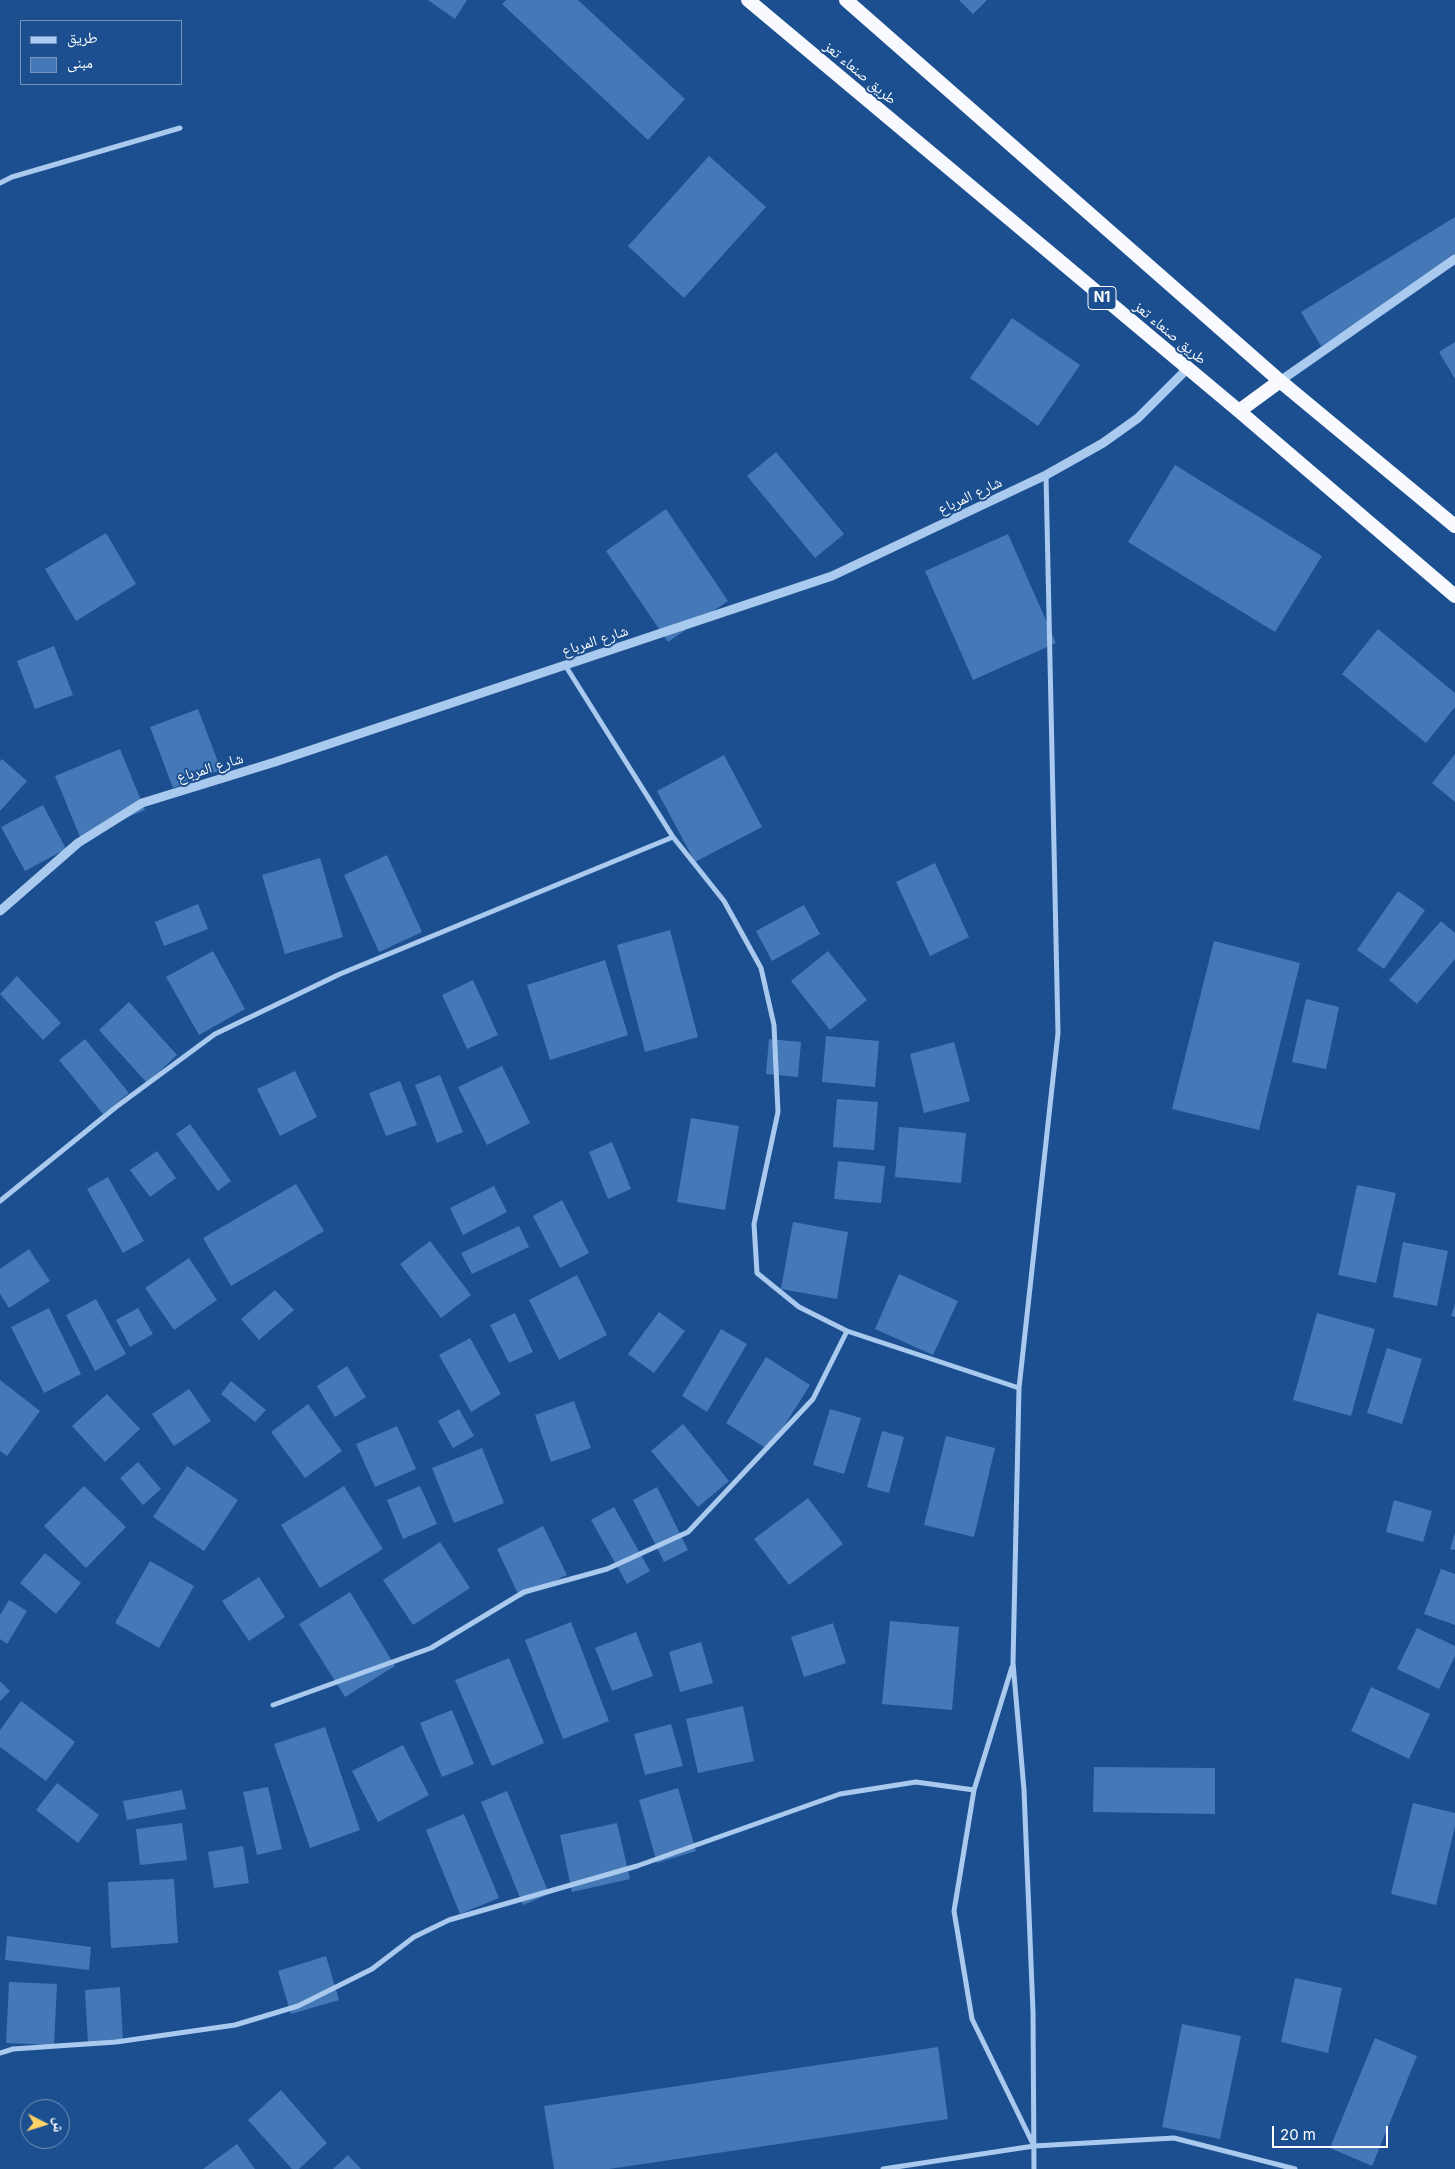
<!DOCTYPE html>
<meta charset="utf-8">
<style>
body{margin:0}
#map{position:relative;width:1455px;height:2169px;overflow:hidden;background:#1b4f8f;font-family:Inter,"Noto Naskh Arabic",sans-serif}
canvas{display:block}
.legend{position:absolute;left:20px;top:20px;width:162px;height:65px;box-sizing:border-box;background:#1b4f8f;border:1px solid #7695bc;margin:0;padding:6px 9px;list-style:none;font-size:15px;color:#fff}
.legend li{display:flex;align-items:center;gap:10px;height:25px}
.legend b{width:25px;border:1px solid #7695bc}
.north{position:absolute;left:20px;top:2099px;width:50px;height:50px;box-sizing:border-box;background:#1b4f8f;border:1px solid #7695bc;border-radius:50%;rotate:95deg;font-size:14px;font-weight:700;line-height:20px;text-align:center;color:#fff}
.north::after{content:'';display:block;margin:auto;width:18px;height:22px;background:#ffd166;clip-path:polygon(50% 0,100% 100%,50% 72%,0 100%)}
.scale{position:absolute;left:1272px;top:2126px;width:116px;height:22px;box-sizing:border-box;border:2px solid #fff;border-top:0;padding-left:6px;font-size:15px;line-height:18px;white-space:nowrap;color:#fff;-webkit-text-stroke:4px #1b4f8f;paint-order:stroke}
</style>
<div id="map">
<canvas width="1455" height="2169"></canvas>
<ul class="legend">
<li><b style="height:6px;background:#a9c9ee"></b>طريق</li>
<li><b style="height:14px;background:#4478b7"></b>مبنى</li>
</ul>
<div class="north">ش</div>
<div class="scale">20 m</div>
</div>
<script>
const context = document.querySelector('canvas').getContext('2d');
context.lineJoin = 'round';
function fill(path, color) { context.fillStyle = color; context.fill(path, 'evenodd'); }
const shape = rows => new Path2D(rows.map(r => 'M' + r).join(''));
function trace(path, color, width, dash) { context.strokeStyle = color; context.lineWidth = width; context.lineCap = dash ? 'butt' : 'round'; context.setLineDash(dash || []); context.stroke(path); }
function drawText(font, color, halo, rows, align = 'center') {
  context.font = font + ' Inter,"Noto Naskh Arabic",sans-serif'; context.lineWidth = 4; context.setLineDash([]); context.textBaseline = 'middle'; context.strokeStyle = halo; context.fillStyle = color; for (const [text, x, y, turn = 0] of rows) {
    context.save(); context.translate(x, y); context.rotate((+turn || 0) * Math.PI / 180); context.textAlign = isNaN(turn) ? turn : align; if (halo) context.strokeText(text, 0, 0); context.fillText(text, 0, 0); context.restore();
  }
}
fill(shape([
 [428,0,467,0,455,19],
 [506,0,578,0,685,99,648,140,502,4],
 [959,0,987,0,973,14],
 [709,156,766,207,684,298,628,246],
 [1455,217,1455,264,1321,346,1301,312],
 [1012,318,1080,365,1038,426,970,378],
 [1455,342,1455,379,1439,352],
 [776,452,844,534,815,558,747,476],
 [1175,465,1322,556,1275,632,1128,542],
 [666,509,728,601,668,642,606,551],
 [106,533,136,584,76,621,45,569],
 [1008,534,1056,643,973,680,925,571],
 [1378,629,1455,693,1455,707,1426,743,1342,674],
 [54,646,73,695,35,709,17,661],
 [198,709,221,770,173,788,150,727],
 [120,749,145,810,80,837,55,776],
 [1455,754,1455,802,1432,783],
 [724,755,762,827,695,862,657,791],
 [2,759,27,781,0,811,0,761],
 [43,805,66,849,25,871,1,827],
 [387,855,422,932,379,952,344,875],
 [320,858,343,937,285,954,262,875],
 [935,863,969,937,930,956,896,882],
 [1398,891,1425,910,1384,969,1357,950],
 [198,904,208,929,164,946,155,922],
 [804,905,820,934,772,961,756,931],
 [1441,921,1455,933,1455,959,1417,1004,1389,980],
 [670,930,698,1037,645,1052,617,945],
 [1214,941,1300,963,1259,1130,1172,1109],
 [213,951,245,1009,199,1035,166,977],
 [828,951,867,1000,830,1030,791,981],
 [605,960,628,1035,550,1060,527,985],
 [17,976,61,1023,43,1040,0,994],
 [473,980,498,1035,467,1049,442,995],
 [1306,999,1339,1007,1326,1069,1292,1062],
 [129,1002,177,1055,147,1083,99,1030],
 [826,1036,879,1041,875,1087,822,1082],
 [85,1039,129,1093,103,1114,59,1060],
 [769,1039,801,1042,798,1077,766,1074],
 [954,1042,970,1101,924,1113,910,1054],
 [502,1066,530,1123,487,1145,458,1087],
 [295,1071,317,1117,280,1136,257,1089],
 [440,1075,463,1132,437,1143,415,1085],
 [400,1081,417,1125,386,1136,369,1093],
 [837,1099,878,1102,874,1150,833,1147],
 [691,1118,739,1126,725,1210,677,1202],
 [190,1124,231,1181,218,1191,176,1134],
 [899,1127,966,1133,961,1183,895,1177],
 [612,1142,631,1189,608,1199,589,1152],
 [157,1151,176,1178,150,1197,130,1170],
 [838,1161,885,1166,881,1203,834,1199],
 [108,1177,144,1241,123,1253,87,1189],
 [296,1184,324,1231,231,1286,203,1238],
 [1357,1185,1396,1193,1376,1283,1338,1275],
 [494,1186,507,1212,463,1235,450,1208],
 [562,1200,589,1253,560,1268,533,1216],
 [793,1222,848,1232,837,1299,781,1289],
 [519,1226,529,1247,472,1274,461,1253],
 [430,1241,471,1295,441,1318,400,1264],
 [1403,1242,1448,1251,1437,1306,1393,1297],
 [29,1249,50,1281,9,1308,0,1294,0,1269],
 [189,1258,217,1300,174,1330,145,1288],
 [899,1274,958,1301,933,1355,875,1329],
 [577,1275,607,1335,559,1360,529,1300],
 [275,1290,294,1310,259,1340,241,1319],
 [96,1299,126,1354,95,1371,66,1315],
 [1455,1304,1455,1317,1451,1316],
 [49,1308,81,1374,44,1393,11,1327],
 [138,1308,153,1334,130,1347,116,1320],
 [659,1312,685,1331,654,1373,628,1354],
 [515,1313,533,1352,509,1363,490,1325],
 [1317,1313,1375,1329,1351,1416,1293,1400],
 [721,1329,747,1344,707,1412,682,1396],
 [470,1338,501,1394,471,1412,439,1355],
 [1387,1348,1422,1359,1402,1424,1367,1413],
 [766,1357,810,1385,769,1450,726,1423],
 [347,1366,366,1397,335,1417,317,1386],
 [0,1380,40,1411,7,1456,0,1451],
 [231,1381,266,1410,255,1422,221,1394],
 [189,1389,211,1421,174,1446,152,1414],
 [107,1394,140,1429,105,1462,72,1426],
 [574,1401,591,1448,551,1462,535,1415],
 [308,1404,342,1451,305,1478,271,1432],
 [459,1409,474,1436,453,1448,438,1421],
 [830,1409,861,1418,844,1474,813,1465],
 [683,1424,729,1481,698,1507,651,1451],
 [397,1426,416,1469,375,1487,356,1444],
 [882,1431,904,1437,889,1493,867,1487],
 [946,1436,995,1448,974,1537,924,1525],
 [482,1448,504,1503,454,1523,432,1468],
 [138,1462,161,1489,143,1505,120,1478],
 [187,1466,238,1500,204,1551,153,1517],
 [84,1486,126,1527,86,1568,44,1526],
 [344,1486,383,1549,320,1588,281,1525],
 [420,1486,437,1524,403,1539,387,1500],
 [657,1487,688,1550,664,1562,633,1500],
 [808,1498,843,1544,789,1585,754,1539],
 [1394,1500,1432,1511,1423,1542,1386,1532],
 [614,1507,650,1571,627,1584,591,1520],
 [543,1526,567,1575,520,1598,497,1549],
 [1455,1533,1455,1550,1450,1549],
 [440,1542,470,1588,413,1625,383,1580],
 [45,1553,81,1583,56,1614,20,1583],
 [150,1561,194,1586,159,1648,115,1623],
 [1441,1569,1455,1574,1455,1625,1424,1614],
 [259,1577,285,1617,249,1641,222,1601],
 [350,1592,395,1666,345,1697,299,1624],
 [9,1600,27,1611,7,1644,0,1639,0,1615],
 [890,1621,959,1627,952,1710,882,1704],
 [571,1622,609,1721,563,1739,525,1640],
 [833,1623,846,1663,804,1677,791,1637],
 [1417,1628,1455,1646,1455,1656,1439,1689,1397,1669],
 [636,1632,653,1676,612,1691,595,1648],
 [701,1642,713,1683,680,1692,669,1652],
 [509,1658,544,1743,492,1766,455,1680],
 [0,1681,10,1691,0,1701],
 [1371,1687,1430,1714,1409,1759,1351,1731],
 [21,1701,75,1742,46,1781,0,1747,0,1730],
 [743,1706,754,1761,698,1773,686,1719],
 [452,1710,474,1764,442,1777,420,1723],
 [671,1724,683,1766,645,1775,634,1734],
 [325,1727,360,1830,310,1848,274,1744],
 [403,1745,429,1795,378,1822,352,1771],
 [1094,1767,1215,1768,1215,1814,1093,1812],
 [57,1783,99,1815,78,1843,36,1810],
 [268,1787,282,1849,257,1855,243,1792],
 [678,1788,696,1851,657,1863,639,1800],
 [182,1790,186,1809,127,1820,123,1801],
 [507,1791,549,1894,523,1905,481,1802],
 [1413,1803,1455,1813,1455,1826,1436,1905,1391,1894],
 [464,1814,499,1898,460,1914,426,1830],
 [182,1823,187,1860,140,1865,136,1829],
 [617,1823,630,1879,572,1892,560,1835],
 [243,1846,249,1883,214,1888,208,1852],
 [174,1879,178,1943,111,1948,108,1882],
 [7,1936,91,1947,89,1970,5,1960],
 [326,1956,339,2000,291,2014,278,1971],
 [1295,1978,1342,1988,1328,2053,1281,2042],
 [9,1982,57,1984,54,2045,6,2043],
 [120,1987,123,2042,88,2045,85,1990],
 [1182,2024,1241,2036,1220,2139,1162,2127],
 [1375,2038,1417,2056,1372,2166,1330,2148],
 [938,2047,948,2119,609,2169,554,2169,544,2106],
 [281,2090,327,2143,299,2169,292,2169,248,2120],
 [237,2144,255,2169,203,2169],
 [348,2155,361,2169,333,2169]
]), '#4478b7');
trace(shape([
 [0,183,12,177,180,128],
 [565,665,673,837,724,901,761,968,774,1025,778,1112,754,1224,757,1273,799,1307,847,1331,1019,1388],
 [0,1201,116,1107,215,1034,340,974,673,837],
 [1012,1667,974,1790,954,1911,972,2019,1033,2144],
 [273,1705,431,1648,524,1592,607,1569,688,1532,813,1399,847,1331],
 [0,2053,13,2049,116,2042,235,2025,298,2006,372,1969,414,1937,449,1920,637,1866,840,1794,916,1782,974,1790],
 [883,2169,1034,2146,1174,2138,1295,2169],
 [1034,2169,1033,2012,1024,1790,1013,1663,1019,1388,1058,1033,1046,475]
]), '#a9c9ee', 5);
trace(shape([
 [1280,381,1455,259],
 [0,911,78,843,142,803,275,762,832,576,1046,475,1103,443,1138,418,1187,369]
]), '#a9c9ee', 9);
trace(shape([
 [748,0,1239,411,1455,596],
 [846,0,1280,381,1455,526],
 [1239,411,1280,381]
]), '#f8faff', 14);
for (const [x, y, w] of [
 [1102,298,28]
]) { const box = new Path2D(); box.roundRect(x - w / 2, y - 11.5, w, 23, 4); context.fillStyle = '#1b4f8f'; context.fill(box); trace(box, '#fff', 1); }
drawText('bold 14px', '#fff', null, [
 ["N1",1102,298]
]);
drawText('15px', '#fff', '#1b4f8f', [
 ["طريق صنعاء تعز",860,73,40],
 ["طريق صنعاء تعز",1170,333,40],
 ["شارع المرباع",970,496,-25],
 ["شارع المرباع",595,641,-18],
 ["شارع المرباع",210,768,-17]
]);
</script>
